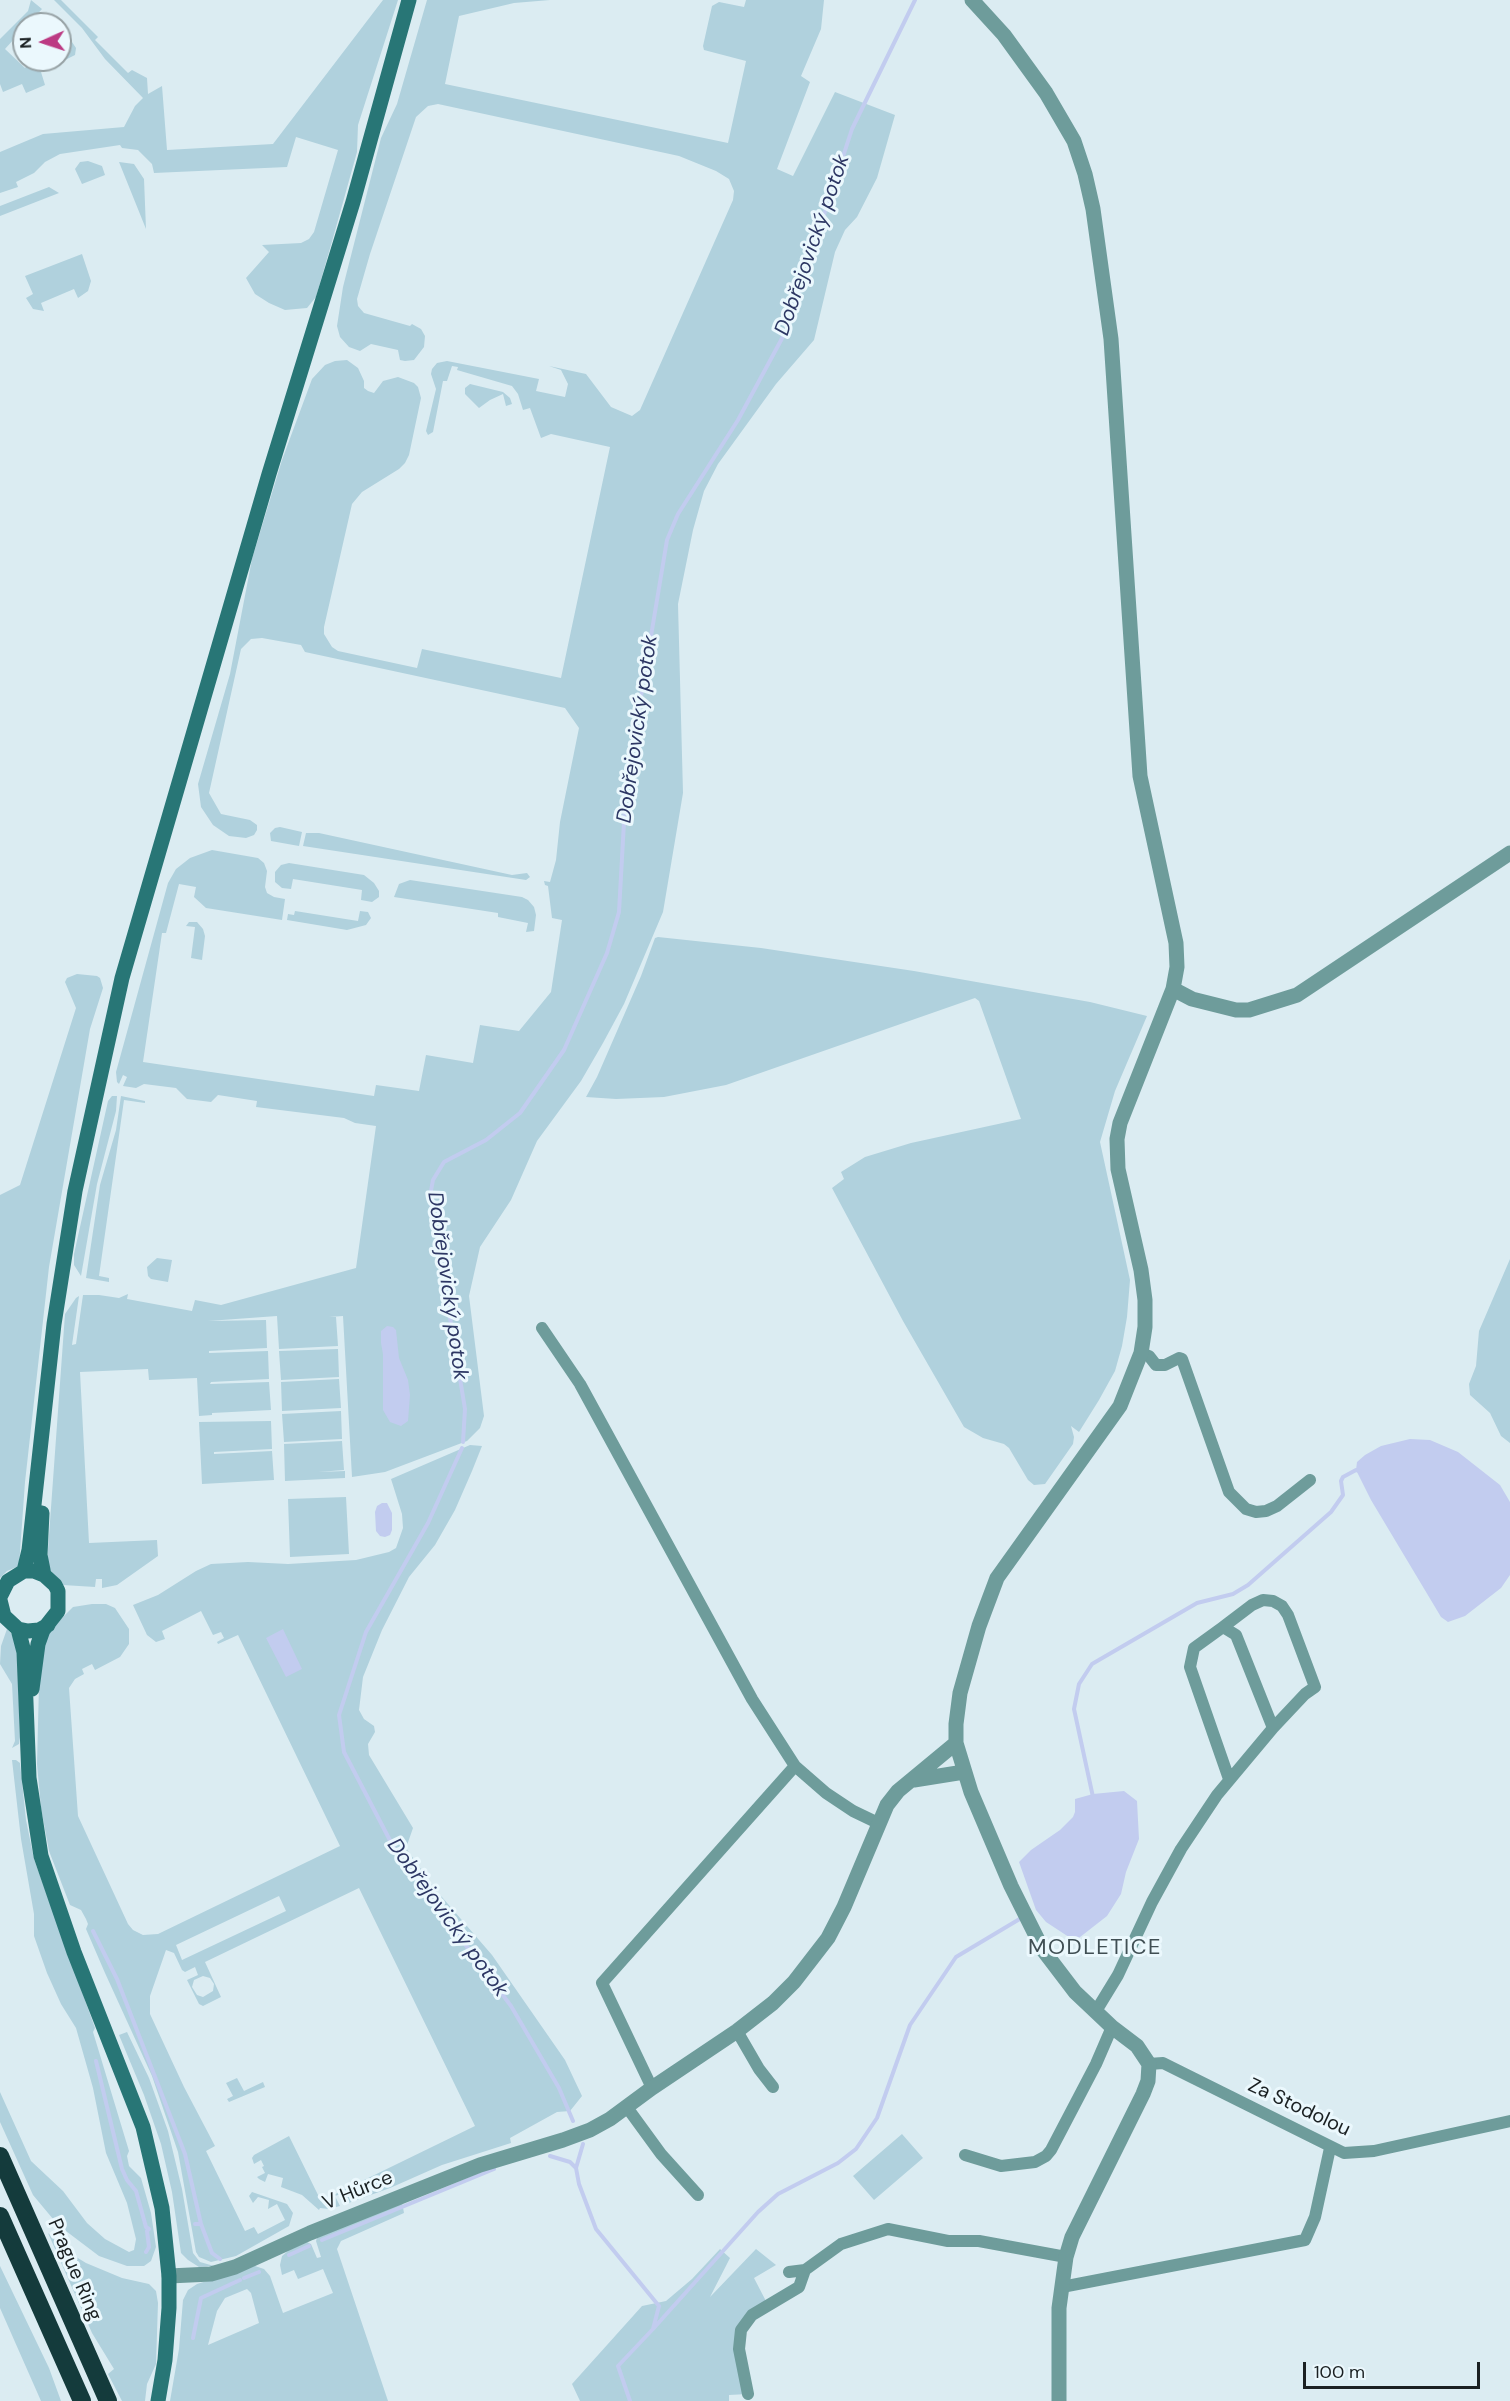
<!DOCTYPE html>
<meta charset="utf-8">
<style>
body{margin:0}
#map{position:relative;width:1510px;height:2401px;overflow:hidden;background:#dbecf2;font-family:"DM Sans",sans-serif}
canvas{display:block}
.north{position:absolute;left:12px;top:12px;width:60px;height:60px;box-sizing:border-box;background:#ebf8fd;border:2px solid #97a2a5;border-radius:50%;rotate:267deg;font-size:16px;font-weight:700;line-height:24px;text-align:center;color:#1a2022}
.north::after{content:'';display:block;margin:auto;width:21px;height:27px;background:#bc3a83;clip-path:polygon(50% 0,100% 100%,50% 72%,0 100%)}
.scale{position:absolute;left:1303px;top:2362px;width:177px;height:27px;box-sizing:border-box;border:3px solid #1a2022;border-top:0;padding-left:8px;font-size:18px;line-height:21px;white-space:nowrap;color:#1a2022;-webkit-text-stroke:4px #ebf8fd;paint-order:stroke}
</style>
<div id="map">
<canvas width="1510" height="2401"></canvas>
<div class="north">N</div>
<div class="scale">100 m</div>
</div>
<script>
const context = document.querySelector('canvas').getContext('2d');
context.lineJoin = 'round';
function fill(path, color) { context.fillStyle = color; context.fill(path, 'evenodd'); }
const shape = rows => new Path2D(rows.map(r => 'M' + r).join(''));
function trace(path, color, width, dash) { context.strokeStyle = color; context.lineWidth = width; context.lineCap = dash ? 'butt' : 'round'; context.setLineDash(dash || []); context.stroke(path); }
function drawText(font, color, halo, rows, align = 'center') {
  context.font = font + ' "DM Sans",sans-serif'; context.lineWidth = 6; context.setLineDash([]); context.textBaseline = 'middle'; context.strokeStyle = halo; context.fillStyle = color; for (const [text, x, y, turn = 0] of rows) {
    context.save(); context.translate(x, y); context.rotate((+turn || 0) * Math.PI / 180); context.textAlign = isNaN(turn) ? turn : align; if (halo) context.strokeText(text, 0, 0); context.fillText(text, 0, 0); context.restore();
  }
}
fill(shape([
 [31,0,42,9,28,24,24,24,24,28,5,49,25,68,33,60,60,60,60,39,66,33,76,48,75,55,41,72,45,85,26,93,22,84,3,92,0,84,0,39,28,11],
 [54,0,61,0,98,37,95,40,128,73,132,70,147,78,148,94,162,86,167,150,273,144,383,0,398,0,358,125,357,152,333,238,316,297,307,308,285,310,269,303,255,294,246,278,269,252,262,245,301,243,309,239,314,232,338,150,296,137,287,167,154,173,152,164,138,150,122,148,120,145,60,154,45,162,34,173,16,182,18,187,0,193,0,152,43,134,124,127,135,106,143,98,105,59,82,28],
 [427,0,550,0,514,3,459,16,445,84,728,143,746,61,704,50,703,46,712,6,719,2,744,7,746,0,824,0,821,29,801,76,810,82,777,169,793,176,835,92,895,115,877,178,857,217,845,230,835,252,814,340,776,384,718,464,704,491,693,530,678,604,683,793,663,912,624,1004,603,1043,581,1081,537,1141,511,1200,480,1247,469,1296,484,1416,480,1428,467,1441,385,1472,352,1477,343,1316,329,1317,336,1317,338,1346,279,1349,277,1316,208,1321,266,1320,267,1348,209,1351,209,1353,268,1351,269,1379,211,1382,210,1384,269,1382,271,1410,212,1413,212,1415,199,1416,197,1378,149,1380,148,1369,80,1372,89,1543,157,1540,158,1556,117,1585,102,1588,102,1579,96,1579,95,1587,63,1585,54,1577,47,1563,65,1314,76,1298,79,1296,72,1345,76,1344,83,1295,99,1295,119,1298,128,1294,127,1299,192,1311,195,1300,221,1305,356,1268,376,1126,355,1123,344,1118,256,1107,257,1101,218,1095,211,1102,187,1099,176,1088,144,1084,136,1088,123,1086,127,1077,123,1075,119,1084,117,1082,116,1072,168,883,176,869,190,858,212,850,258,858,264,863,267,871,265,887,267,893,274,897,285,899,282,920,206,908,194,897,196,887,179,884,166,933,162,933,143,1062,374,1096,376,1085,419,1091,426,1055,473,1063,480,1025,519,1031,551,992,562,920,552,918,548,886,545,885,544,881,550,882,556,860,560,822,579,728,565,708,305,652,301,645,262,638,251,639,241,649,209,793,221,814,250,820,257,825,257,830,254,835,246,838,229,836,213,825,201,807,198,784,230,674,252,559,282,460,312,379,325,365,335,361,347,360,358,368,364,381,364,388,368,391,374,393,383,381,398,377,414,383,418,387,421,398,409,455,405,463,399,469,362,492,352,504,324,627,324,634,332,647,338,651,417,668,422,649,561,678,610,447,551,434,541,438,530,408,523,410,518,394,512,386,457,370,458,367,452,366,447,381,443,381,433,432,428,435,426,431,436,389,431,374,432,369,437,363,447,361,539,379,536,391,565,397,568,384,561,370,549,366,586,374,611,407,632,416,640,410,733,200,734,191,729,179,716,171,679,156,438,104,428,106,416,117,370,254,357,299,358,306,364,313,410,326,412,324,421,329,425,336,424,347,414,360,405,361,400,360,398,350,371,344,360,351,349,347,340,337,337,326,343,287,381,138,397,104],
 [88,161,102,166,105,175,82,184,75,169,80,162],
 [119,162,134,164,144,179,146,229],
 [49,187,59,193,0,216,0,206],
 [82,254,91,281,88,291,78,298,74,289,41,303,44,311,33,309,26,298,33,294,25,276],
 [470,384,503,392,510,398,512,404,506,406,503,394,490,400,479,408,465,394,465,388],
 [280,827,302,832,299,846,271,841,270,833,275,828],
 [306,833,319,833,512,875,527,873,530,877,526,880,303,846],
 [289,863,364,875,374,883,379,891,379,897,372,902,361,900,362,890,293,879,291,889,282,888,275,882,275,872,281,865],
 [410,880,522,897,528,900,534,907,536,915,534,931,526,932,528,923,498,917,498,913,394,897,399,884],
 [295,911,358,921,360,911,368,912,371,918,366,925,347,930,287,920,288,914,294,915],
 [189,922,197,922,203,929,205,936,202,960,191,958,195,927,186,926],
 [658,937,761,948,914,971,1090,1002,1147,1016,1115,1091,1100,1142,1130,1280,1127,1317,1122,1346,1115,1371,1099,1400,1079,1432,1071,1426,1074,1437,1073,1444,1045,1484,1034,1485,1028,1480,1009,1448,1004,1444,983,1438,964,1427,903,1321,832,1188,844,1179,841,1172,865,1157,911,1143,1021,1119,979,1001,975,998,726,1085,664,1097,616,1099,586,1097,597,1077,641,976,655,938],
 [77,974,97,976,100,978,103,988,90,1029,49,1267,25,1482,19,1566,7,1571,0,1578,0,1195,20,1185,76,1008,65,982,67,978],
 [112,1096,117,1096,116,1111,97,1184,81,1276,74,1265,74,1254,108,1101],
 [121,1096,145,1101,145,1103,124,1100,99,1276,109,1278,109,1282,86,1278,100,1185,116,1130],
 [157,1258,172,1260,168,1282,151,1279,148,1276,147,1267],
 [1510,1259,1510,1443,1501,1436,1490,1413,1470,1395,1469,1384,1476,1366,1479,1331],
 [338,1349,339,1377,281,1380,279,1351],
 [339,1379,341,1408,282,1411,281,1382],
 [341,1411,342,1439,284,1442,282,1414],
 [271,1421,272,1449,214,1452,214,1454,272,1451,274,1480,202,1484,199,1422],
 [342,1441,344,1470,318,1472,345,1471,345,1478,285,1481,284,1444],
 [470,1445,482,1446,472,1471,455,1510,435,1545,409,1577,382,1630,363,1677,359,1710,364,1719,374,1726,375,1732,368,1744,369,1755,413,1828,406,1848,435,1889,492,1955,565,2060,582,2096,570,2111,557,2112,510,2138,511,2143,442,2165,390,2188,343,2205,340,2199,343,2198,341,2194,335,2196,340,2206,329,2209,320,2208,319,2210,302,2195,281,2187,283,2178,268,2174,265,2182,259,2179,257,2177,265,2173,262,2167,264,2166,261,2160,254,2164,252,2158,254,2155,289,2136,321,2201,475,2126,359,1888,205,1962,221,1997,203,2006,199,2004,187,1980,198,1975,195,1967,185,1972,182,1970,174,1953,166,1950,150,1996,150,2014,184,2087,215,2146,206,2151,245,2231,254,2227,258,2234,285,2220,277,2204,268,2209,269,2200,258,2197,253,2203,249,2196,252,2192,287,2204,293,2213,289,2226,236,2256,211,2262,199,2257,196,2252,178,2152,152,2076,105,1973,86,1929,88,1924,86,1919,81,1910,70,1905,49,1851,41,1808,37,1764,39,1685,45,1635,73,1607,92,1604,106,1604,115,1608,129,1629,129,1644,120,1657,95,1670,92,1664,82,1669,84,1674,75,1679,69,1688,78,1816,128,1924,133,1930,143,1935,158,1934,340,1846,238,1635,218,1644,217,1642,224,1638,221,1632,213,1635,201,1611,162,1631,165,1639,156,1642,147,1635,133,1605,158,1595,196,1571,211,1564,248,1562,288,1564,356,1560,389,1552,396,1548,403,1528,402,1514,391,1479],
 [279,1896,286,1911,182,1960,176,1945],
 [203,1976,210,1978,214,1984,213,1991,203,1997,197,1995,192,1987,194,1980],
 [346,1497,349,1554,290,1557,288,1499],
 [7,1629,17,1640,20,1737,19,1744,12,1748,15,1741,12,1684,0,1664,1,1646],
 [12,1760,16,1760,20,1763,26,1820,34,1859,95,2028,93,2032,129,2151,127,2156,129,2166,141,2178,151,2213,156,2247,151,2261,144,2266,127,2266,99,2256,58,2225,33,2195,0,2122,0,2092,31,2161,63,2191,87,2223,105,2239,129,2252,134,2250,136,2239,127,2203,106,2153,93,2088,76,2028,61,2004,47,1973,34,1936,34,1914,21,1839],
 [127,2032,149,2078,168,2131,182,2189,193,2253,200,2262,214,2266,199,2267,188,2260,181,2253,172,2192,161,2144,144,2095,119,2035],
 [237,2078,244,2091,263,2082,265,2087,229,2102,227,2099,233,2096,226,2083],
 [902,2134,923,2158,874,2200,853,2176],
 [402,2202,404,2213,341,2241,337,2249,388,2401,170,2401,179,2349,183,2300,188,2290,197,2284,255,2266,264,2269,270,2276,283,2313,333,2293,323,2269,298,2279,294,2270,282,2275,280,2265,282,2256,289,2250,307,2242,311,2244,317,2258,321,2257,316,2241,317,2238],
 [247,2289,251,2293,259,2323,208,2345,217,2311,225,2298],
 [48,2233,68,2252,86,2263,122,2278,149,2284,156,2291,158,2303,156,2364,147,2384,145,2401,122,2401,108,2374,114,2369,92,2333],
 [720,2249,730,2258,710,2297,756,2249,776,2265,754,2278,768,2305,741,2330,748,2394,729,2395,729,2401,580,2401,572,2384,642,2306,666,2301,692,2279],
 [0,2266,49,2368,61,2401,41,2401,0,2308]
]), '#b0d1dd');
fill(shape([
 [387,1326,393,1327,396,1330,399,1358,408,1380,410,1395,408,1421,401,1426,390,1422,383,1410,383,1354,381,1343,381,1331],
 [1410,1439,1430,1440,1458,1452,1500,1485,1510,1502,1510,1575,1501,1588,1465,1616,1448,1622,1441,1617,1371,1500,1356,1470,1357,1462,1365,1455,1381,1446],
 [382,1503,387,1503,392,1513,392,1530,390,1535,385,1537,380,1536,376,1531,375,1512,377,1506],
 [283,1629,302,1669,286,1677,266,1638],
 [1124,1791,1137,1801,1139,1839,1126,1872,1121,1894,1107,1916,1075,1941,1046,1922,1036,1910,1019,1862,1031,1850,1060,1830,1073,1817,1075,1812,1075,1799,1093,1794]
]), '#c2ccef');
trace(shape([
 [463,1442,465,1409,430,1196,433,1180,444,1162,486,1140,520,1113,564,1050,607,953,619,912,626,786,667,540,678,514,738,420,786,331,852,129,915,0],
 [462,1448,428,1523,366,1632,339,1715,344,1752,395,1850,511,2006,559,2088,573,2121],
 [1093,1797,1074,1709,1079,1684,1092,1664,1197,1603,1233,1594,1248,1585,1331,1512,1343,1495,1341,1481,1343,1477,1356,1470,1360,1471],
 [93,1931,117,1979,185,2154,201,2224],
 [96,2061,122,2169,127,2180,136,2191,146,2227,149,2229,147,2231,149,2247,146,2252],
 [583,2144,576,2168,579,2184,596,2229,659,2306,653,2329,618,2366,630,2401],
 [550,2156,570,2162,576,2168],
 [195,2224,201,2224,212,2253,220,2259],
 [322,2240,494,2169],
 [289,2255,309,2246],
 [244,2278,259,2272],
 [653,2329,758,2212,778,2194,838,2163,856,2149,877,2118,910,2025,956,1957,1023,1917],
 [193,2338,201,2298,240,2280]
]), '#c2ccef', 4);
trace(shape([
 [542,1328,580,1384,752,1699,795,1766,826,1793,853,1811,878,1823],
 [1141,1353,1149,1356,1156,1365,1165,1365,1179,1358,1182,1359,1229,1492,1246,1509,1256,1512,1266,1511,1277,1506,1310,1480],
 [1229,1779,1190,1667,1194,1648,1223,1627,1236,1635,1273,1728],
 [1096,2011,1118,1975,1152,1902,1181,1849,1217,1795,1273,1728,1305,1694,1315,1687,1288,1615,1282,1606,1273,1601,1263,1600,1252,1605,1223,1627],
 [737,2031,759,2069,773,2087],
 [1149,2064,1163,2063,1344,2153,1374,2151,1510,2121],
 [652,2088,602,1983,795,1766],
 [626,2106,661,2154,698,2195],
 [965,2155,1001,2166,1035,2162,1046,2156,1051,2150,1096,2064,1112,2027],
 [789,2272,805,2270,841,2244,888,2229,948,2241,979,2241,1066,2257],
 [1062,2287,1305,2240,1315,2217,1330,2148],
 [748,2394,739,2349,741,2330,752,2315,799,2287,805,2270]
]), '#6e9c9b', 12);
trace(shape([
 [972,0,1004,35,1046,93,1074,141,1085,174,1093,209,1111,339,1140,776,1176,943,1177,967,1173,989,1120,1123,1117,1139,1118,1169,1141,1270,1145,1300,1145,1327,1141,1353,1120,1406,997,1578,979,1626,960,1693,956,1724,956,1743,971,1792,1011,1886,1043,1950,1075,1992,1112,2027,1137,2046,1149,2064,1148,2081,1143,2094,1072,2237,1066,2257,1059,2308,1059,2401],
 [1173,989,1192,999,1236,1010,1249,1010,1297,995,1510,853],
 [914,1780,964,1772],
 [169,2276,211,2274,235,2267,310,2233,480,2165,563,2140,590,2130,610,2119,652,2088,737,2031,773,2003,794,1982,828,1938,844,1907,887,1805,898,1791,956,1743]
]), '#6e9c9b', 15);
trace(shape([
 [42,1513,40,1555,44,1575],
 [24,1571,29,1550,54,1324,75,1191,122,978,269,474,353,202,409,0],
 [0,1597,8,1581,24,1571,34,1571,44,1575,55,1585,58,1591,58,1611,43,1630,38,1644,32,1689],
 [0,1600,4,1616,18,1629,28,1631,39,1630,48,1625],
 [18,1629,24,1652,29,1778,41,1856,74,1952,143,2127,162,2208,169,2276,169,2308,165,2360,158,2401]
]), '#287676', 15);
trace(shape([
 [0,2156,108,2401],
 [0,2216,82,2401]
]), '#143b3c', 18);
drawText('20px', '#1a2022', '#ebf8fd', [
 ["Za Stodolou",1299,2108,25],
 ["V Hůrce",358,2191,-22],
 ["Prague Ring",74,2270,67]
]);
drawText('italic 21px', '#2d3764', '#ebf8fd', [
 ["Dobřejovický potok",813,245,-71],
 ["Dobřejovický potok",638,729,-82],
 ["Dobřejovický potok",447,1286,82],
 ["Dobřejovický potok",447,1918,54]
]);
context.letterSpacing = '1.5px';
drawText('22px', '#404f54', '#ebf8fd', [
 ["MODLETICE",1095,1948]
]);
context.letterSpacing = '0px';
</script>
